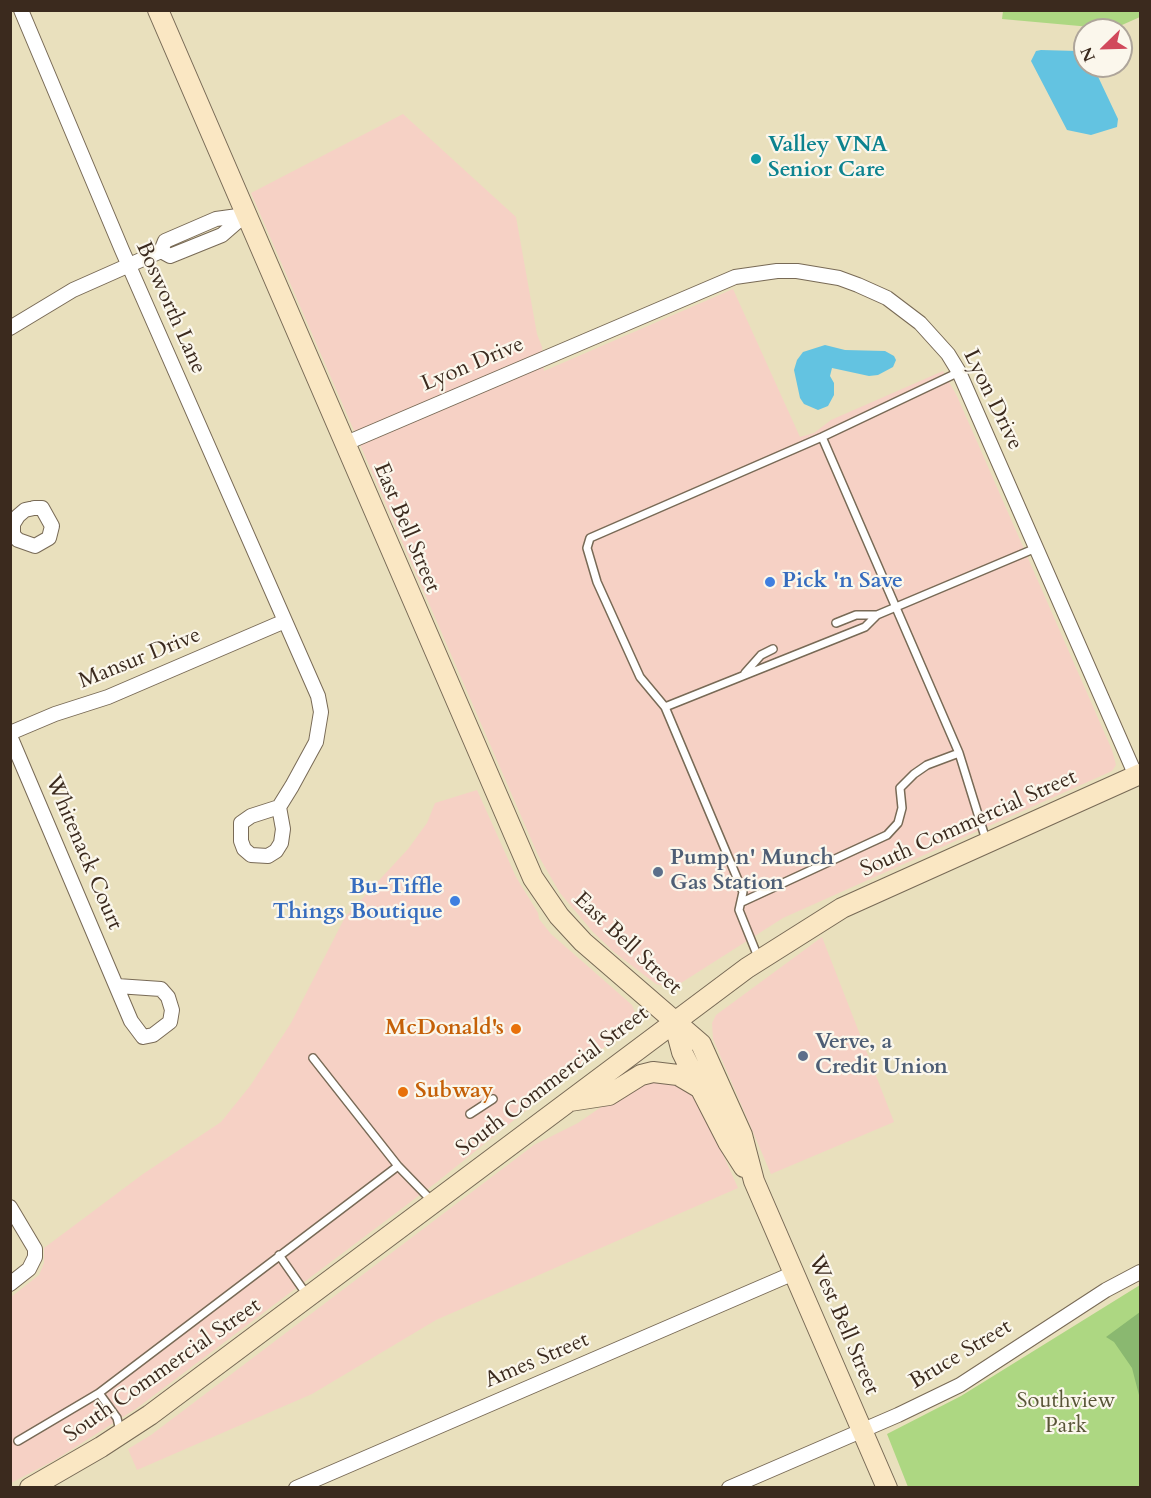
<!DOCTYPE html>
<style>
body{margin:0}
#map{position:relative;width:1151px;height:1498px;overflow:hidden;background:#e9e0bd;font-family:Cardo,serif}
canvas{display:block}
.frame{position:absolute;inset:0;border:12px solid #3b2a1e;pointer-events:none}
.north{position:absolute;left:1073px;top:18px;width:60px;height:60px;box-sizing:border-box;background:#fbf7ec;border:2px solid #aea59a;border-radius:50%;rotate:247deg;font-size:16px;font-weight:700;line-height:24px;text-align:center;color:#3b2a1e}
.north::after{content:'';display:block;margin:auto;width:21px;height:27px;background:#d1495b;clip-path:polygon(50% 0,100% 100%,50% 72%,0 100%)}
</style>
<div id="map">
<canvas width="1151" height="1498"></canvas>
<div class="frame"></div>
<div class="north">N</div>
</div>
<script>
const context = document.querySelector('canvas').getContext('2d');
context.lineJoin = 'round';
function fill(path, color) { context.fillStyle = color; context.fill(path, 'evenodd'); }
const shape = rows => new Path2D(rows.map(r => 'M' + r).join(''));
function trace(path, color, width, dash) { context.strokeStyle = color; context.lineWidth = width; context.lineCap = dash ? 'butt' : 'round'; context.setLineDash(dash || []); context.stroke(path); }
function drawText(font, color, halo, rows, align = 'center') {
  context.font = font + ' Cardo,serif'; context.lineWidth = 4.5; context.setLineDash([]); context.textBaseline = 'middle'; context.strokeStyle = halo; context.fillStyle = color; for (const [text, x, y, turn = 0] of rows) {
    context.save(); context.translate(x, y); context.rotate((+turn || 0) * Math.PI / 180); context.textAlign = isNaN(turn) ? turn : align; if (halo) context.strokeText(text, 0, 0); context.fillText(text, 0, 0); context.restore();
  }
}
fill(shape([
 [403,114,516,217,537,334,542,347,544,371,733,289,800,437,814,433,831,420,943,371,957,396,1112,750,1116,765,1112,771,783,918,673,988,656,984,614,952,593,932,560,893,538,855,251,193],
 [477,790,516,877,538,913,539,919,551,934,632,1005,636,1015,632,1025,437,1182,137,1408,55,1460,11,1483,11,1297,39,1275,44,1263,44,1248,143,1174,221,1122,250,1086,291,1023,345,917,408,849,427,823,435,803],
 [822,937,894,1122,771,1174,713,1039,712,1023,716,1015],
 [640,1080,685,1084,705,1114,738,1188,436,1320,312,1394,137,1470,128,1449,151,1435,534,1145,578,1123]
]), '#f6d1c5');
fill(shape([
 [1003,11,1140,10,1140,17,1113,29,1002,19],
 [1140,1285,1140,1487,908,1487,887,1434,961,1396]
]), '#add782');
fill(shape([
 [1140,1312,1140,1399,1132,1368,1114,1342,1106,1337]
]), '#8ab870');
fill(shape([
 [1041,50,1078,51,1085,55,1085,66,1093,66,1118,119,1117,127,1091,135,1067,130,1031,61,1036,51],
 [825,345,845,350,885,351,894,356,896,360,893,367,878,375,869,376,832,368,830,376,834,383,834,395,828,406,818,410,804,404,800,398,794,370,797,360,803,352]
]), '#63c3e1');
const lane = shape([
 [822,437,959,753,986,840],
 [836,623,856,615,877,615],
 [745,673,761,655,773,649],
 [665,707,865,627,877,615,1036,548],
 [742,902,887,835,898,823,902,808,900,788,914,774,927,765,959,753],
 [758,957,739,910,743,892,665,707,640,677,597,582,587,548,590,538,822,437,959,372],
 [470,1114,493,1099],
 [398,1166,431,1200],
 [279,1255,307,1295],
 [99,1393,398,1166,313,1058],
 [18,1441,99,1393,117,1418,120,1431]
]);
const street = shape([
 [21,10,122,250,318,696,321,712,316,742,292,786,279,807,251,816,241,823,241,841,244,849,251,855,268,856,276,851,281,843,283,829,279,807],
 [161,251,170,256,222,235,245,215],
 [10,328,73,290,161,251,165,241,216,219,245,215],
 [344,444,735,277,777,271,797,271,839,278,858,285,887,298,920,323,948,354,959,372,1136,776],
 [34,508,42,508,52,526,49,538,35,546,18,540,13,535,13,524,18,516,25,510,34,508],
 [10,733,55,714,108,697,285,621],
 [10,736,131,1021,143,1037,153,1035,170,1022,172,1010,168,997,161,989,117,986],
 [10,1207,35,1249,35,1257,29,1269,10,1284],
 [296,1488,794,1273],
 [729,1488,898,1415,960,1385,1106,1290,1140,1272]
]);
const secondary = shape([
 [158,10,533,878,559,916,583,942,701,1044,742,1135,754,1181,887,1488],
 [674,1022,682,1052,690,1068,728,1142,744,1167],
 [570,1101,609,1095,641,1075,653,1072,678,1075,700,1088],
 [30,1488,101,1447,150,1415,747,968,842,908,1140,774]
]);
trace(lane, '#786a56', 10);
trace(street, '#786a56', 16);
trace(secondary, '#786a56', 22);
trace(lane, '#fff', 7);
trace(street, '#fff', 14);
trace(secondary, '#fae7c3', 20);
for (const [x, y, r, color] of [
 [756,159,6,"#0f9aa8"],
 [770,582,6,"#3f7fe0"],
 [658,872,6,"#5c6f8a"],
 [455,901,6,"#3f7fe0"],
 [516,1029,6,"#e8710a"],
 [803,1056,6,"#5c6f8a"],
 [403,1092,6,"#e8710a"]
]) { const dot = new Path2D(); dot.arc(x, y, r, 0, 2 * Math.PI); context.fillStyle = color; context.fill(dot); trace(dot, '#fbf7ec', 2); }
drawText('bold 22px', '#0d838f', '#fbf7ec', [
 ["Valley VNA",768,146],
 ["Senior Care",768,171]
], 'left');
drawText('22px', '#3b2a1e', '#fbf7ec', [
 ["Bosworth Lane",170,308,66],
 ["Lyon Drive",473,365,-23],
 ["Lyon Drive",992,400,64],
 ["East Bell Street",406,528,67],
 ["Mansur Drive",140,659,-22],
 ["South Commercial Street",969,824,-24],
 ["Whitenack Court",83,853,67],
 ["East Bell Street",627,944,43],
 ["South Commercial Street",553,1082,-37],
 ["West Bell Street",843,1325,67],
 ["Bruce Street",961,1355,-31],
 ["Ames Street",537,1361,-23],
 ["South Commercial Street",163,1371,-35]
]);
drawText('bold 22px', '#366cbe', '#fbf7ec', [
 ["Pick 'n Save",782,582],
 ["Bu-Tiffle",443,888,"right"],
 ["Things Boutique",443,913,"right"]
], 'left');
drawText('bold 22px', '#4e5e75', '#fbf7ec', [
 ["Pump n' Munch",670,859],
 ["Gas Station",670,884],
 ["Verve, a",815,1043],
 ["Credit Union",815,1068]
], 'left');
drawText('bold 22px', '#c56008', '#fbf7ec', [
 ["McDonald's",504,1029],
 ["Subway",415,1092,"left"]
], 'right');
drawText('22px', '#585537', '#fbf7ec', [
 ["Southview",1066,1402],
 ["Park",1066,1427]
]);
</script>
